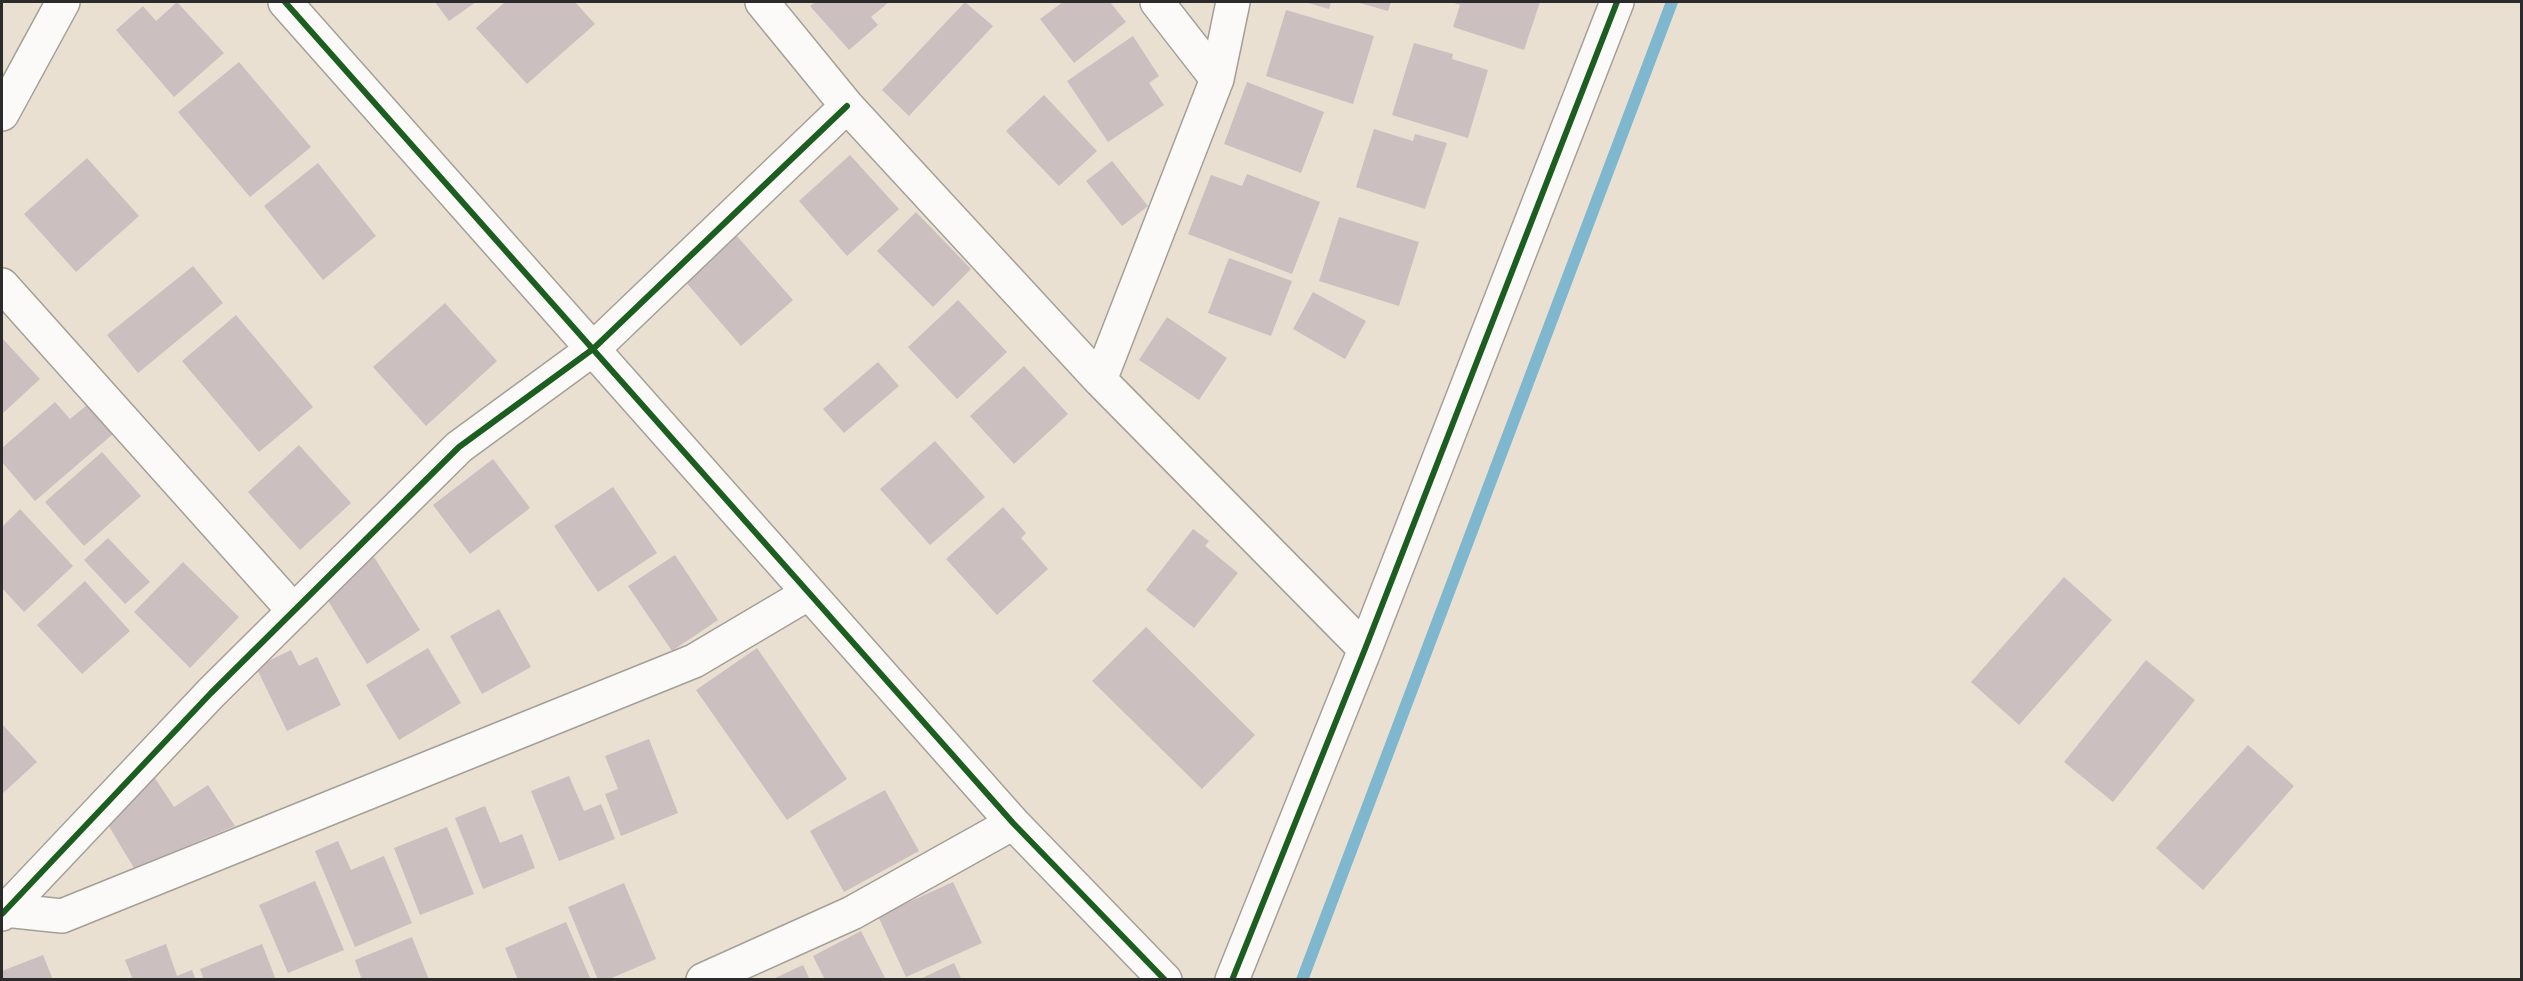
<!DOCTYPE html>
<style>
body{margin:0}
#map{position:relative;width:2523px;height:981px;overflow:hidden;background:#e9e0d2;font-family:"Old Standard TT",serif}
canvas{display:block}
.frame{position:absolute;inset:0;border:3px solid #2b2b2b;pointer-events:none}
</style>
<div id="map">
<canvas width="2523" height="981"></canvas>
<div class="frame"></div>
</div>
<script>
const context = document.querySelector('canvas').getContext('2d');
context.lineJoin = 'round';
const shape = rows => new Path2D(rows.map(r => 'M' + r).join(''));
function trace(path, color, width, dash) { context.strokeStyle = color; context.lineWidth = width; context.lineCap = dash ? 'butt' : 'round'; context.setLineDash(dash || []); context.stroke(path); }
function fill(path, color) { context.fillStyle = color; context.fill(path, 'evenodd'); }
trace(shape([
 [1302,980,1672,2]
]), '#7fb8ce', 12);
fill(shape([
 [177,2,224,53,174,97,116,30,143,6,156,21],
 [435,2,476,2,449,21],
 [505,2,575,2,595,24,527,84,476,28],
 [815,2,889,2,871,17,878,25,849,50,810,6],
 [965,2,993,26,909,116,882,90],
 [1063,2,1110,2,1126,22,1074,63,1040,19],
 [1305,2,1331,2,1329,9],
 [1356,2,1391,2,1388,11],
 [1454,2,1540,2,1524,50,1453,27,1460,5,1454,3],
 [1286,10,1374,36,1353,104,1266,76],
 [1133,36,1159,76,1149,83,1164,105,1108,142,1067,81],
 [1414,43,1453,54,1452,59,1488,70,1468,138,1392,115],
 [239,62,311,147,250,197,178,112],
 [1247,82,1324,112,1301,173,1224,144],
 [1044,95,1097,151,1059,186,1006,131],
 [1374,129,1413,141,1415,134,1447,143,1425,209,1356,187],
 [850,155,899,209,847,256,799,201],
 [87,158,139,216,76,272,24,214],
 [1112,161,1148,206,1122,226,1086,181],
 [318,163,376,236,323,280,264,206],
 [1247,174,1320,202,1292,274,1188,234,1211,175,1242,186],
 [916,212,971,269,933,307,877,251],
 [1339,217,1419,242,1399,306,1319,281],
 [736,235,793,300,741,346,684,280],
 [1229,258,1292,281,1271,336,1208,313],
 [193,266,223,303,138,373,107,335],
 [1313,292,1366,321,1345,359,1293,329],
 [958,300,1007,352,957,399,908,347],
 [445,303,497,361,426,426,373,367],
 [236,315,313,407,259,452,182,361],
 [1167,317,1227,358,1199,400,1139,360],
 [2,338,40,379,2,414],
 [878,362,899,386,844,433,823,409],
 [1024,366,1068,414,1014,464,970,416],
 [55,402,70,419,87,405,113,434,35,501,2,462,2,448],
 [935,441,985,497,930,545,880,489],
 [299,445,351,503,300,550,248,492],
 [102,452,141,496,84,546,45,502],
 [493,459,530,508,470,554,433,505],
 [613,487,657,553,598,592,554,526],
 [1003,507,1026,533,1021,538,1048,569,997,615,946,559],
 [20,509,73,566,24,612,2,588,2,527],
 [1193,529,1209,541,1205,546,1238,573,1194,628,1146,590],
 [108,538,150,582,125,604,84,560],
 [675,555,718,620,672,651,628,586],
 [374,557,420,630,367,664,322,591],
 [183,562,239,617,190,668,134,612],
 [2064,577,2112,620,2019,725,1971,682],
 [85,581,130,631,82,674,37,625],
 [499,609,531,667,482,694,450,636],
 [1146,627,1255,735,1202,789,1092,681],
 [428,648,461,703,399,740,366,685],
 [757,648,847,779,787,820,696,690],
 [291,650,299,666,317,657,341,705,287,731,256,667],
 [2146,660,2195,700,2113,802,2064,762],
 [2,724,37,762,2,794],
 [649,739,678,813,621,836,605,794,618,789,605,756],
 [2248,745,2294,786,2203,890,2156,848],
 [149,769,174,807,208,785,235,826,134,868,104,818],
 [569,776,584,811,601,804,615,839,559,861,531,791],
 [885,790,919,851,844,892,810,831],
 [485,806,500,843,522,834,535,868,483,889,455,818],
 [447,827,474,894,420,915,394,848],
 [338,841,351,870,384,856,412,923,355,947,315,851],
 [315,881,344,950,288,973,259,905],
 [953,882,982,943,906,977,878,916],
 [624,883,656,959,607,980,598,980,568,907],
 [566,922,591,980,518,980,505,948],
 [861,931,886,980,825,980,813,956],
 [412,937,429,980,362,980,355,960],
 [166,944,177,976,192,970,196,980,133,980,125,960],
 [262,944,276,980,204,980,200,969],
 [43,955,53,980,2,980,2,971],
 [954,963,962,980,918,980],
 [803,965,810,980,771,980]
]), '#cbbfbf');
const minor = shape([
 [285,2,1013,823,1165,980],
 [762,2,847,106,1100,380,1365,649],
 [1157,2,1217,79],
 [2,114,63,2],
 [2,285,294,611],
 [1100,380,1217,79,1233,2],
 [5,910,62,916,694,661,809,593],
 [2,914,211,693,459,447,593,349,847,106],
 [703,980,852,913,1013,823],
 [1232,980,1365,649,1617,2]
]);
trace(minor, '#a49f97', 36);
trace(minor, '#fcfaf8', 33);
trace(shape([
 [285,2,1013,823,1165,980],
 [2,914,211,693,459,447,593,349,847,106],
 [1232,980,1365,649,1617,2]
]), '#1b5e20', 6);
</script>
